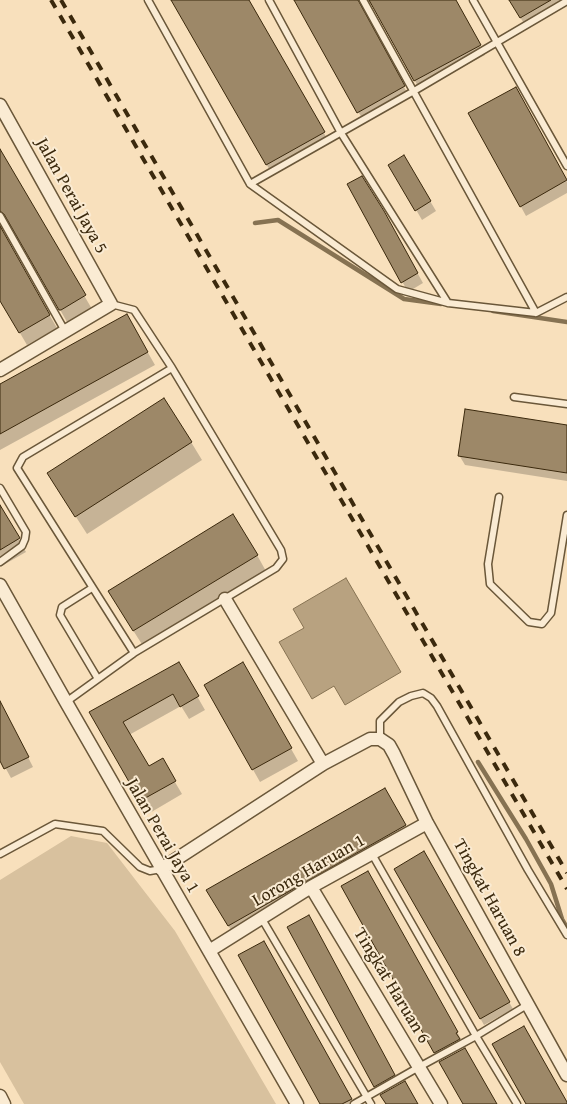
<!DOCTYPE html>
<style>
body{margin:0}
canvas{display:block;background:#f8e0bc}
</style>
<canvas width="567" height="1104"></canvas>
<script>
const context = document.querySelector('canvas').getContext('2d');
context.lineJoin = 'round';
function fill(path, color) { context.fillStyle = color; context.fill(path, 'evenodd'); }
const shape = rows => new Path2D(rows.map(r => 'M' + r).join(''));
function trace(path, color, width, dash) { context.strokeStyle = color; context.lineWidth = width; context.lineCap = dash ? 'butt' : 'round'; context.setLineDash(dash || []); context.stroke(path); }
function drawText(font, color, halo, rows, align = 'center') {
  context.font = font + ' "Gentium Book Plus",serif'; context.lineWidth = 4; context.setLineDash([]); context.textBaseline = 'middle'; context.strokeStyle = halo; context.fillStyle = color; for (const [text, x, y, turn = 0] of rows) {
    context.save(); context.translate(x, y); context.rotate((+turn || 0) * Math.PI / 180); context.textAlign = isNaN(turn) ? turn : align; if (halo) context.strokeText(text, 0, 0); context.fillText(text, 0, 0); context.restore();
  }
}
fill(shape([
 [71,836,107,843,175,931,276,1104,24,1104,0,1062,0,880]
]), '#d8c19e');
const water = shape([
 [346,578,401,672,345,705,334,686,312,699,279,642,304,628,293,609,346,578]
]);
fill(water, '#b8a280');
trace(water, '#867252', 1);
fill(shape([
 [172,0,248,0,329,142,272,174],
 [296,0,454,0,485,55,420,90,374,7,370,4,365,6,363,13,409,96,364,122],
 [510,0,567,0,526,27],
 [516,89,567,182,567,193,526,216,470,114],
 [0,152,92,309,67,322,13,226,6,224,2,227,2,233,57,328,27,345,0,299],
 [404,157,436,211,422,220,390,165],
 [348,184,383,211,423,283,408,292],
 [127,316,155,365,0,450,0,386],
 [567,426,567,481,465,465,459,455],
 [191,442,202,460,87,534,60,492],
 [0,507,26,552,0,567],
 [257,555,267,573,145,649,120,610],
 [178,663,205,710,189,719,181,706,129,735,148,768,162,760,182,794,148,814,91,712],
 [243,664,298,761,260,782,205,685],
 [0,702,33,767,11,778,0,758],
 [385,789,409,831,232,932,208,890],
 [424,853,513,1009,484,1025,395,869],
 [368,873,461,1039,459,1040,462,1046,438,1059,342,887],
 [308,917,398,1082,378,1093,289,927],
 [264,943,353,1104,322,1104]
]), '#0003');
trace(shape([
 [255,223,278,220,404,299,441,304],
 [493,311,567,322],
 [478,762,526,839,551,884,562,919,567,928]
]), '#867252', 4.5);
const building = shape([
 [171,0,249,0,325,132,266,165,171,0],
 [294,0,358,0,405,86,357,113,294,0],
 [369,0,456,0,481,45,414,81,369,0],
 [509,0,551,0,520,18,509,0],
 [516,87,567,180,520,207,468,113,516,87],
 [0,149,86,295,61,310,59,310,4,214,0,211,0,149],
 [404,155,431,201,415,211,388,165,404,155],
 [362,176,384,211,418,273,401,283,347,184,362,176],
 [0,226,50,315,19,333,0,301,0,226],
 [127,314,148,352,0,434,0,384,127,314],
 [164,398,192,442,75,517,47,473,164,398],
 [465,409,567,425,567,473,458,456,465,409],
 [0,505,20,538,0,550,0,505],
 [233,514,258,555,133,631,108,591,233,514],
 [179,662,199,696,180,707,173,694,123,722,149,766,163,758,176,781,140,801,89,712,179,662],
 [243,662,292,748,252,770,204,685,243,662],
 [0,701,29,757,4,769,0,761,0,701],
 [385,788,406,825,228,926,206,890,385,788],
 [424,851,510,1002,480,1019,394,869,424,851],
 [368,871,458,1032,456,1033,460,1039,434,1053,341,886,368,871],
 [309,915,395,1075,374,1087,287,927,309,915],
 [264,941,352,1099,342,1104,320,1104,238,955,264,941],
 [524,1026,567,1102,567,1104,526,1104,492,1044,524,1026],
 [465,1048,497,1104,463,1104,439,1062,465,1048],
 [405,1081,418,1104,386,1104,380,1095,405,1081]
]);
fill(building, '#9d8868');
trace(building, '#3b290d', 1);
const service = shape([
 [148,0,250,184,414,91,567,1],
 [269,0,341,133,448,303],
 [473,0,567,166],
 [250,184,397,289,448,303,536,313,363,0],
 [0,216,65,331],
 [536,313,567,297],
 [514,397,567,404],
 [0,488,26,532,25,539,22,546,0,562],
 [499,497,488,564,490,584,529,622,542,624,551,613,567,515],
 [92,588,62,607,60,615,98,679],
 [134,653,17,468,23,457,172,368],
 [66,702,134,653,276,568,283,559,281,550,172,368,134,310,111,304],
 [380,739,380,721,399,702,411,696,423,693,431,698,437,706,528,870,567,935],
 [0,854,55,824,103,831,140,867,150,871,161,869],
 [372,854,476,1036,517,1104],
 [262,919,371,1104],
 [354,1104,419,1067,476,1036,527,1005]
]);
const minor = shape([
 [0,105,111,304,0,370],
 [0,585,66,702,297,1104],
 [225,599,323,764],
 [161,869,323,764,370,739,380,739,389,745,394,754,427,823,567,1075],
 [311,887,441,1104],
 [209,951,311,887,427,823],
 [0,1096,4,1104]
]);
trace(service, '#6a5739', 9);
trace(minor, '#6a5739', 15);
trace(service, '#faebd3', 6);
trace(minor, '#faebd3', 12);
trace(shape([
 [51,0,567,889],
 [61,0,567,873]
]), '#3b290d', 4, [9, 9]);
drawText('18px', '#3b290d', '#faebd3', [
 ["Jalan Perai Jaya 5",71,196,61],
 ["Jalan Perai Jaya 1",162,836,60],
 ["Lorong Haruan 1",309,871,-30],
 ["Tingkat Haruan 8",489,898,61],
 ["Tingkat Haruan 6",391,986,59]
]);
</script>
